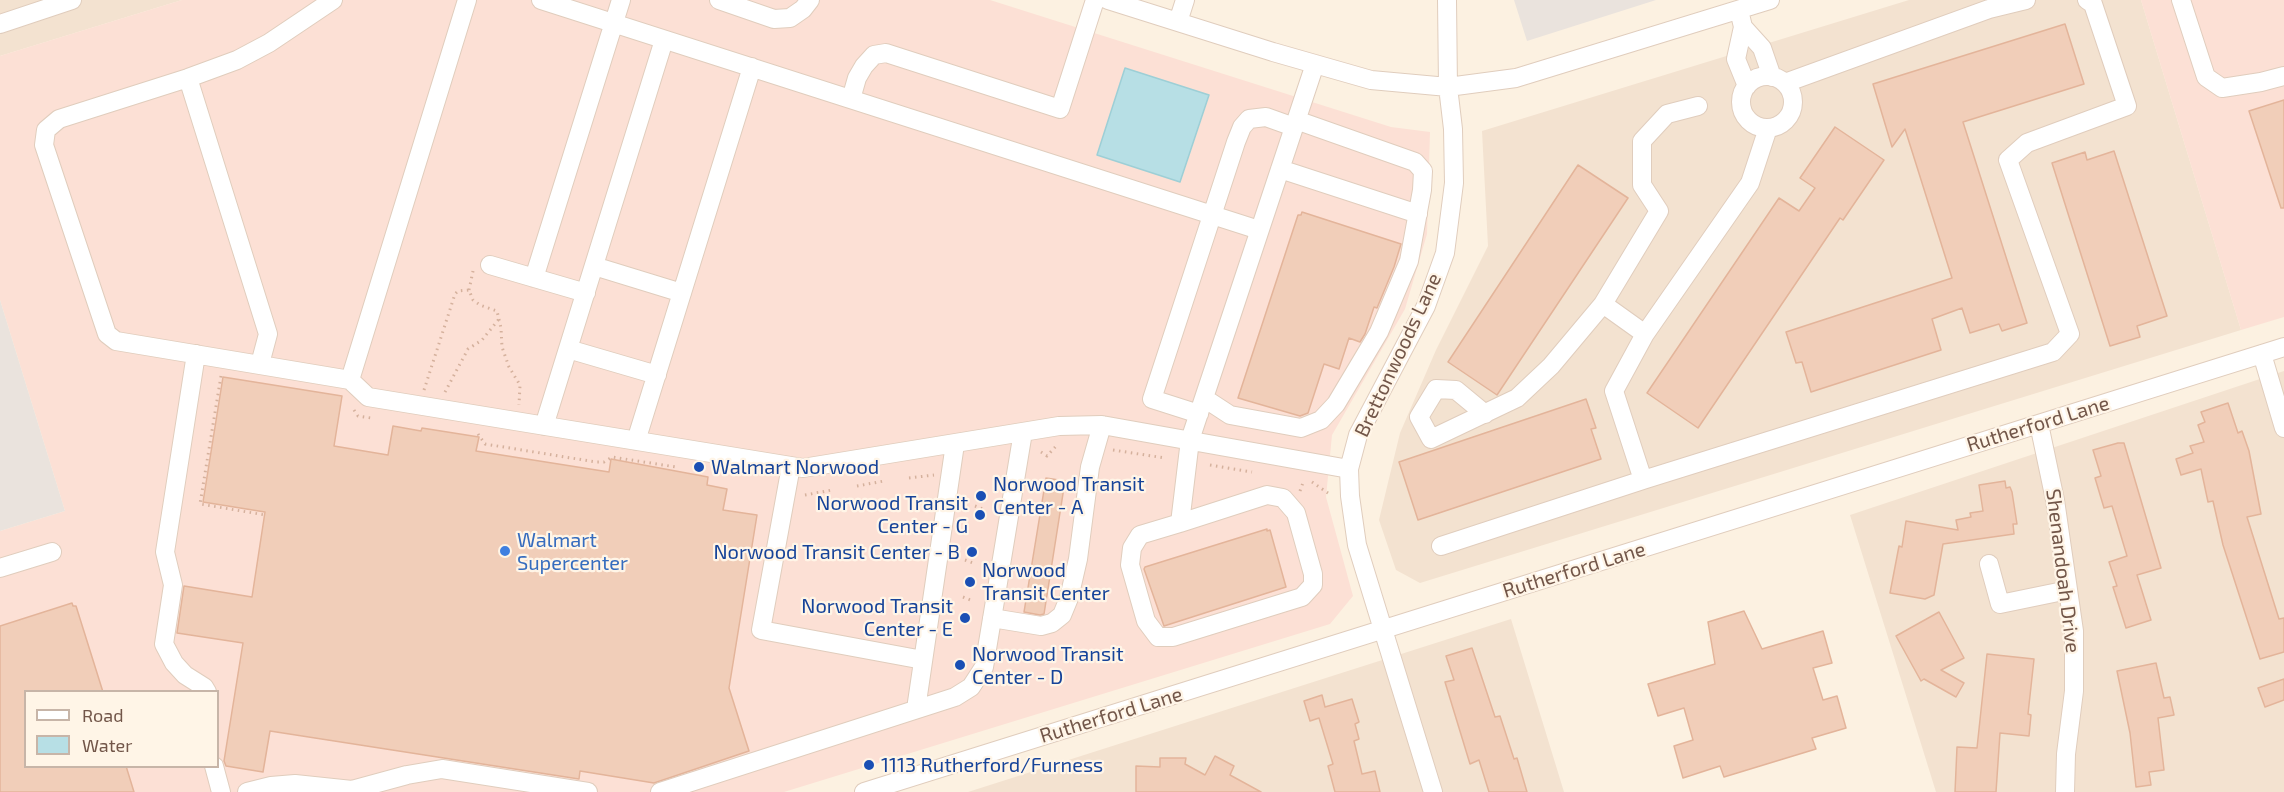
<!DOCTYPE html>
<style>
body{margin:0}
#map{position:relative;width:2284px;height:792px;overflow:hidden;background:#fcf1e1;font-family:"Exo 2",sans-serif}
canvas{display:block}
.legend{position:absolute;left:24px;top:690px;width:195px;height:78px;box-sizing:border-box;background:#fff5e7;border:2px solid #c7b5a8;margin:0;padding:8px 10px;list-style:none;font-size:18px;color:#725649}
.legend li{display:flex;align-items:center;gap:12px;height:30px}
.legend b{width:30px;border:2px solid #c7b5a8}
</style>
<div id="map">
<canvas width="2284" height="792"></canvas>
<ul class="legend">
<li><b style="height:8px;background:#fff"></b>Road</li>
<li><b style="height:16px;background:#b7dfe5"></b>Water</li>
</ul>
</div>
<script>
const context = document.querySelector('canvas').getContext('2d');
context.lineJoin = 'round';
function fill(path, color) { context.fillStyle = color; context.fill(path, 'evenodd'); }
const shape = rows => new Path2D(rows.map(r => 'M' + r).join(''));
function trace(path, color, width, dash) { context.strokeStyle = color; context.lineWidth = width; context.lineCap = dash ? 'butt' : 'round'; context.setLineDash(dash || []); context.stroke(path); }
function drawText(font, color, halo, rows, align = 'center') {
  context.font = font + ' "Exo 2",sans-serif'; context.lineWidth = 4.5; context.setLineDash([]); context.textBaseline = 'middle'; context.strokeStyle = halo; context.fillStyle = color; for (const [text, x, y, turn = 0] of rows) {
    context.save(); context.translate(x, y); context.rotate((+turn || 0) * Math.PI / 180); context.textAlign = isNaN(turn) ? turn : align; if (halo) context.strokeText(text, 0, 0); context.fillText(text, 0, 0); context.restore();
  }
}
fill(shape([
 [0,0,182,0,0,56],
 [1909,0,2141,0,2241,330,1420,583,1396,570,1379,520,1400,433,1436,350,1488,246,1482,131],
 [2284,371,2284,792,1936,792,1850,515],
 [1511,619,1564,792,968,792]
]), '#f3e2d0');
fill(shape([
 [182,0,990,0,1391,127,1430,132,1427,234,1405,309,1332,435,1326,497,1353,596,1330,624,784,792,0,792,0,531,65,511,0,300,0,56],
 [26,692,218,692,218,766,26,766],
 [2141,0,2284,0,2284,317,2241,330]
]), '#fce0d5');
fill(shape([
 [1514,0,1656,0,1527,41],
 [0,300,65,511,0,531]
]), '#eae3dd');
const water = shape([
 [1125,68,1209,95,1180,182,1097,155,1125,68]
]);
fill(water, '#b7dfe5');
trace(water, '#9dcfd6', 1.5);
const building = shape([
 [2065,24,2084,84,1963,122,2027,323,2002,331,1999,324,1970,333,1962,308,1932,319,1941,350,1811,392,1802,362,1796,363,1786,332,1952,278,1905,129,1892,147,1873,84,2065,24],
 [2284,100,2284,208,2281,208,2249,111,2284,100],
 [1835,127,1884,160,1843,220,1840,218,1698,428,1647,393,1779,198,1799,211,1815,188,1800,178,1835,127],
 [2114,151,2167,316,2137,326,2140,337,2110,346,2052,163,2085,152,2087,160,2114,151],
 [1578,165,1628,198,1497,395,1448,362,1578,165],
 [1302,212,1401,244,1394,267,1377,308,1374,307,1365,334,1360,342,1349,338,1339,369,1324,364,1308,413,1300,416,1238,398,1298,215,1301,215,1302,212],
 [223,377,342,396,334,446,388,455,393,426,421,431,422,428,479,437,476,451,609,472,611,459,708,477,707,485,727,489,723,510,757,515,729,688,749,751,654,783,580,771,579,779,270,731,263,772,226,766,224,761,243,643,177,633,184,586,252,597,265,512,203,502,223,377],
 [1586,399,1596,428,1591,429,1601,459,1418,520,1399,462,1586,399],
 [2228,403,2238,433,2242,431,2249,451,2261,514,2247,517,2279,619,2284,618,2284,652,2260,659,2223,545,2213,501,2208,502,2201,469,2181,475,2176,459,2193,453,2190,446,2204,442,2198,425,2205,422,2201,412,2228,403],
 [2118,443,2124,443,2161,568,2137,575,2151,620,2126,628,2113,587,2117,586,2109,562,2127,556,2112,506,2104,508,2095,478,2101,476,2093,450,2118,443],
 [1046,478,1065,481,1044,614,1040,615,1024,612,1046,478],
 [2005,481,2006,488,2010,487,2012,492,2017,524,2013,524,2014,534,1943,544,1934,595,1925,599,1890,593,1899,546,1902,547,1906,521,1958,530,1956,520,1971,517,1970,513,1983,511,1979,485,2005,481],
 [1267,529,1267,531,1270,530,1286,587,1164,626,1144,569,1145,567,1267,529],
 [72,603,73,606,76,606,103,692,26,692,26,766,126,766,134,792,0,792,0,626,72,603],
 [1744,611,1762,649,1823,631,1832,663,1813,668,1823,700,1837,696,1846,728,1812,738,1816,749,1724,777,1720,766,1683,778,1674,746,1693,740,1684,708,1658,716,1648,684,1715,664,1708,622,1744,611],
 [1939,612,1964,658,1941,670,1964,683,1956,697,1924,679,1921,681,1896,636,1939,612],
 [1472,648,1495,717,1500,716,1514,759,1517,758,1527,792,1489,792,1479,760,1470,764,1445,682,1454,680,1446,656,1472,648],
 [1987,654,2034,659,2028,714,2031,715,2029,736,2000,733,1996,792,1955,792,1957,747,1977,748,1987,654],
 [2156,663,2164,698,2170,697,2174,715,2158,718,2164,770,2149,772,2151,785,2136,787,2130,733,2117,671,2156,663],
 [2284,679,2284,700,2265,707,2258,688,2284,679],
 [1322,695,1325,707,1352,699,1359,722,1355,724,1359,739,1354,741,1362,774,1375,771,1380,792,1335,792,1328,766,1333,764,1319,718,1310,721,1304,701,1322,695],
 [1215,756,1234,766,1230,775,1261,792,1136,792,1136,766,1160,767,1160,758,1186,758,1185,764,1205,775,1215,756]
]);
fill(building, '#f1ceb9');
trace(building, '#e3b49a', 1.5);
const minor = shape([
 [333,0,269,43,237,60,188,78,59,119,46,130,44,145,107,334,116,341,350,380,368,397,803,468,1059,426,1102,425,1349,469],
 [541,0,1259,230],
 [719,0,774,19,790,18,803,9,810,0],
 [1108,0,1273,52,1371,80,1448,87,1516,78,1770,0],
 [2181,0,2206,77,2222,88,2261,82,2284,76],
 [1739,10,1743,27,1762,48,1772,77],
 [1178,22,1185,0],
 [0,24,72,0],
 [1743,27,1736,59,1747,86],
 '1741 102a26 26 0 1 1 52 0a26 26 0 1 1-52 0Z',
 [188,78,268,334,260,364],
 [1785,83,1989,9,2026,0],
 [851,99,857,78,864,66,874,55,886,53,1060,109,1095,0],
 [1280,169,1418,214],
 [490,265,586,293],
 [594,266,682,293],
 [534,278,621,0],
 [1645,334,1603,304,1659,211,1642,185,1642,141,1667,114,1698,106],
 [568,349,657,375],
 [196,354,165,552,173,585,164,644,174,663,185,675,204,687,207,692],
 [2262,354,2284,428],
 [350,380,467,0],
 [1204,398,1230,415,1301,428,1321,420,1336,404,1379,332,1409,261,1422,190,1423,171,1415,162,1296,120],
 [1199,414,1152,399,1236,142,1242,127,1249,119,1266,117,1294,127],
 [1485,414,1456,390,1436,389,1419,417,1431,439,1517,398,1551,366,1603,304],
 [2039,424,2055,500,2074,631,2074,691,2066,754,2065,792],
 [544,426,664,40],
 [636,441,752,67],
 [791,466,761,630,923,660],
 [1643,480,2053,352,2070,334,2008,160,2027,143,2127,106,2093,4,2087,0],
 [1180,523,1140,535,1132,548,1130,565,1146,621,1158,637,1173,637,1302,597,1313,585,1313,574,1296,513,1283,498,1267,495,1180,523,1190,440,1315,64],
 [1441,546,1643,480,1614,391,1645,334,1750,183,1768,128],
 [1989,564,2000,604,2068,590],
 [0,568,52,552],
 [992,618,1041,626,1052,623,1062,615,1069,598,1078,559,1090,467,1102,425],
 [916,709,955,444],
 [214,766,221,792],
 [247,792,271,786,295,784,352,790,407,775,442,769,588,792],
 [660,792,955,697,971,687,984,667,1023,432],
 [864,792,2284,347],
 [1433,792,1357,545,1350,496,1349,469,1358,435,1426,306,1445,253,1454,183,1453,129,1448,87,1447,0]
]);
trace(minor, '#e0cdbd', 20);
trace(shape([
 [469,290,473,271],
 [221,376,200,504,265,515],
 [424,390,455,294,458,291,469,290,473,300,480,305,497,311,501,328,502,347,509,367,520,385,519,405],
 [445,392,468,349,482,340,499,319],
 [354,410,358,416,371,418],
 [478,434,485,444,596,462,604,462,612,457,676,467],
 [1113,450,1165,458],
 [1041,452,1047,456,1057,445],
 [1210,465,1252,472],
 [909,478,934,475],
 [1312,482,1328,493],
 [857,486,884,481],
 [1300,491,1304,480],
 [805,495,832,490],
 [975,506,983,509],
 [965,560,976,564],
 [963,597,973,601]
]), '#d5b19d', 3, [1.5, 4.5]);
trace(minor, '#fff', 18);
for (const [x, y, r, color] of [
 [699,467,6,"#1a4fb4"],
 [981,496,6,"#1a4fb4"],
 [980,515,6,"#1a4fb4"],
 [505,551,6,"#3f7fe0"],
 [972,552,6,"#1a4fb4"],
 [970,582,6,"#1a4fb4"],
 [965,618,6,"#1a4fb4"],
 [960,665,6,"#1a4fb4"],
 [869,765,6,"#1a4fb4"]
]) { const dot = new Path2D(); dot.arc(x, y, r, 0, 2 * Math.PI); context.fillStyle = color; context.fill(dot); trace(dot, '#fff5e7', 2); }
drawText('20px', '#725649', '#fff5e7', [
 ["Brettonwoods Lane",1398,355,-65],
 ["Rutherford Lane",2038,424,-17],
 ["Rutherford Lane",1574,570,-17],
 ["Shenandoah Drive",2063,571,83],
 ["Rutherford Lane",1111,715,-17]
]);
drawText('20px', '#164399', '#fff5e7', [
 ["Walmart Norwood",711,467],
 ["Norwood Transit",993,484],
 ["Center - A",993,507],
 ["Norwood Transit",968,503,"right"],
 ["Center - G",968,526,"right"],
 ["Norwood Transit Center - B",960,552,"right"],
 ["Norwood",982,570],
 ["Transit Center",982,593],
 ["Norwood Transit",953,606,"right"],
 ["Center - E",953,629,"right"],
 ["Norwood Transit",972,654],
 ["Center - D",972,677],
 ["1113 Rutherford/Furness",881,765]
], 'left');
drawText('20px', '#366cbe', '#fff5e7', [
 ["Walmart",517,540],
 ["Supercenter",517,563]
], 'left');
</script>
